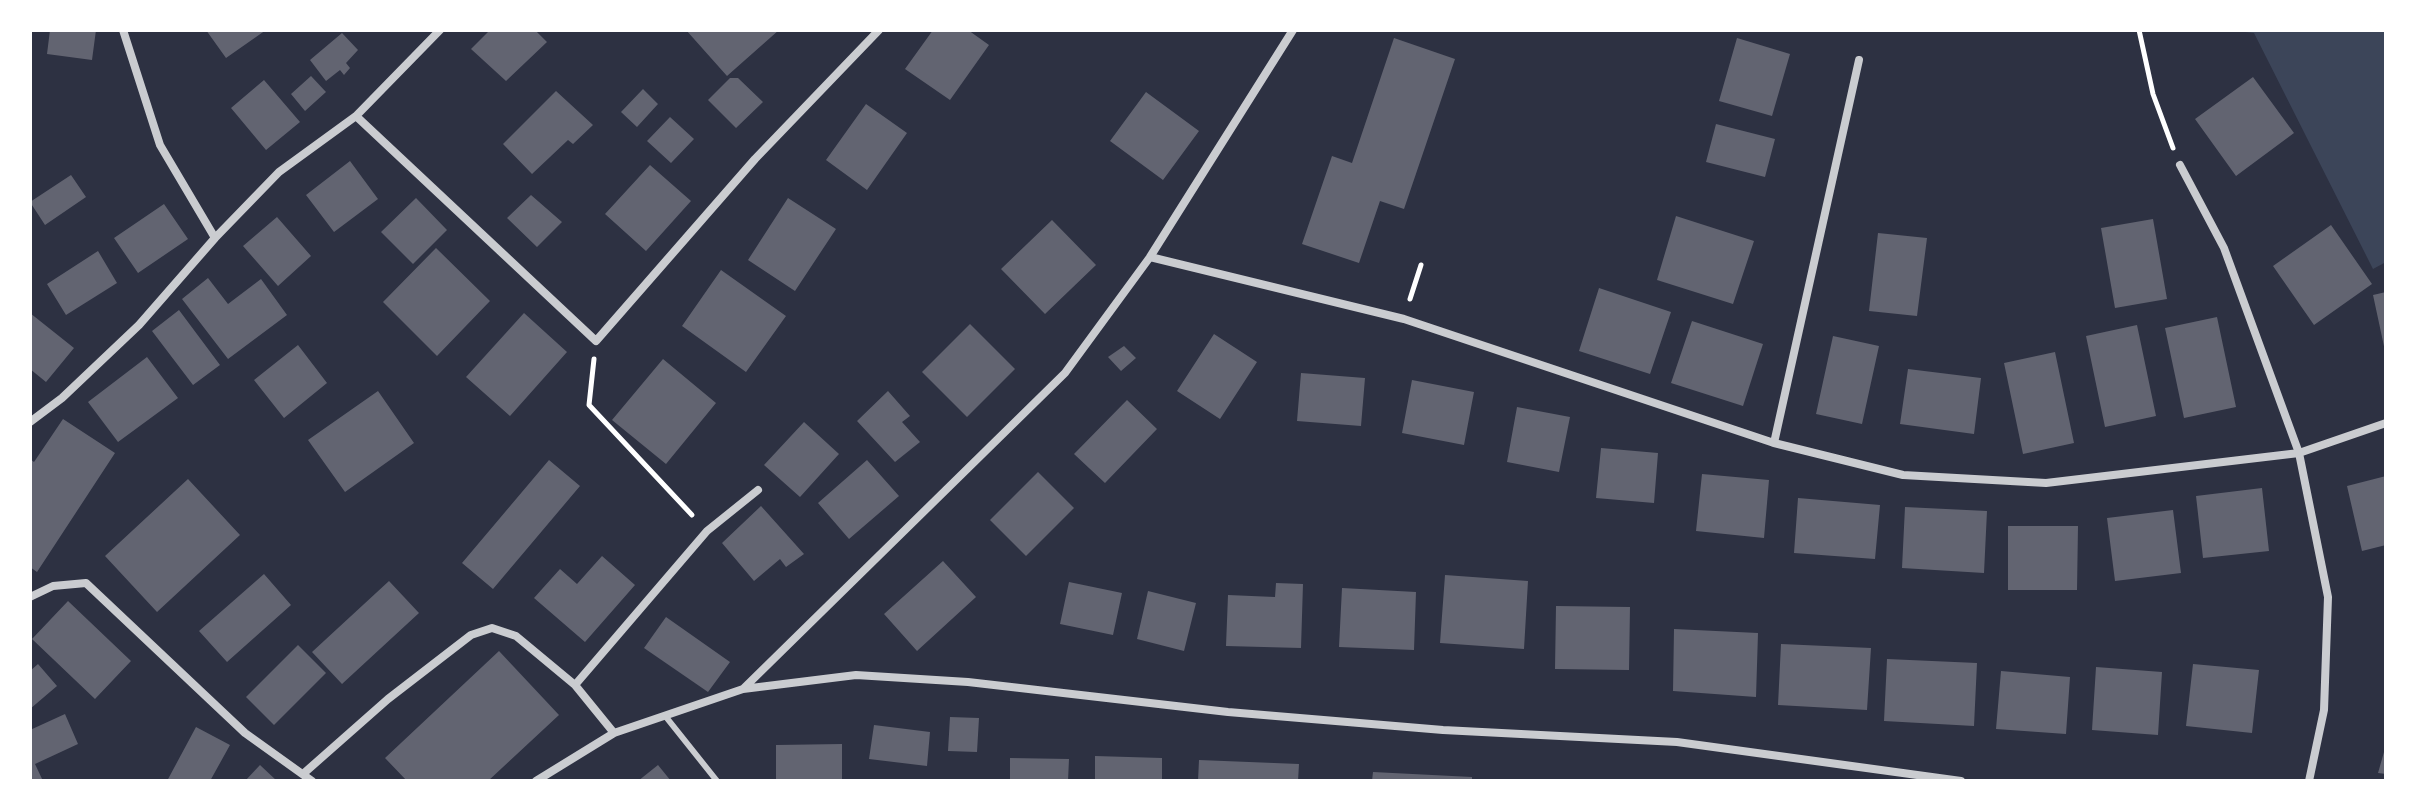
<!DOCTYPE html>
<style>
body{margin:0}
#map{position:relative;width:2416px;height:811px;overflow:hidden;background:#2d3142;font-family:Spectral,serif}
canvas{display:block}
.frame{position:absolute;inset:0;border:32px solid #fff;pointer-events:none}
</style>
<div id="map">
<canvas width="2416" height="811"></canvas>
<div class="frame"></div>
</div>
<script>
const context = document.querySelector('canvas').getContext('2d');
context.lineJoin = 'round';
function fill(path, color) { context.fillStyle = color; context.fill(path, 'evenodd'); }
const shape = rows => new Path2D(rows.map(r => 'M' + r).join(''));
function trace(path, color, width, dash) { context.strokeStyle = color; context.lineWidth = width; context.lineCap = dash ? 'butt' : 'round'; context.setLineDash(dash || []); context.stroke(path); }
fill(shape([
 [2228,30,2386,30,2386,262,2373,269,2254,33]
]), '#3c4559');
fill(shape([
 [50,30,96,30,92,60,47,54],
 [206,30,266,30,226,58],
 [490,30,535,30,547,42,506,81,471,49],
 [686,30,779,30,727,76],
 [933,30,968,30,989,45,950,100,905,69],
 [342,33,358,50,346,63,350,68,344,75,340,70,326,81,310,60],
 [1394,38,1455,59,1404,209,1380,201,1359,263,1302,244,1332,156,1352,163],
 [1737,38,1790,54,1772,116,1719,101],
 [311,76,326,92,305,111,291,94],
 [2253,77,2294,133,2236,176,2195,119],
 [730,78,738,78,763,102,736,128,708,100],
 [264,80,300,122,266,150,231,108],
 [643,89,658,104,637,127,621,112],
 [556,91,593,125,573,144,568,140,532,174,503,144],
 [1146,92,1199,131,1163,180,1110,141],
 [866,104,907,133,867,190,826,160],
 [670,117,694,139,671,163,647,141],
 [1716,124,1775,139,1765,177,1706,162],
 [350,161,378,199,334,232,306,195],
 [650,165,691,201,646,251,605,214],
 [71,175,86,197,45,225,30,202],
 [531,195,562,222,537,247,507,218],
 [416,198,447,230,413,264,381,232],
 [788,198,836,229,795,291,748,260],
 [164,204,188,239,138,273,114,238],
 [1676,216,1754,241,1733,304,1657,280],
 [277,217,311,256,278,286,243,246],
 [2153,219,2167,299,2115,308,2101,228],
 [1052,220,1096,265,1045,314,1001,269],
 [2331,225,2372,284,2314,325,2273,266],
 [1878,233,1927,238,1917,316,1869,311],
 [436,248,490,301,437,356,383,302],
 [98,251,117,283,66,315,47,284],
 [721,270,786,316,746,372,682,326],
 [208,278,228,304,261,279,287,315,228,359,182,299],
 [1599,288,1671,312,1650,374,1579,351],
 [2386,292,2386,351,2385,351,2373,295],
 [179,310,220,365,193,385,152,331],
 [30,313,74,348,46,382,30,369],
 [524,313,567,352,510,416,466,377],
 [2217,317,2236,407,2184,418,2165,328],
 [1692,321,1763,344,1743,406,1671,383],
 [970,324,1015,369,967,417,922,372],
 [2137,325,2156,416,2105,427,2086,336],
 [1214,334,1257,362,1220,419,1177,391],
 [1833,336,1879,346,1862,424,1816,414],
 [298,345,327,383,284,418,254,380],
 [1124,346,1136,358,1121,371,1108,357],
 [2055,352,2074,443,2023,454,2004,363],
 [147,357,178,398,118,442,88,402],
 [663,359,716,403,666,464,612,420],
 [1908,369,1981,378,1974,434,1900,424],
 [1301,373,1365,378,1361,426,1297,421],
 [1412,380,1474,392,1464,445,1402,433],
 [378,391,414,443,345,492,308,440],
 [888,391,910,416,902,422,920,442,895,462,857,421],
 [1127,400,1157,429,1105,483,1074,454],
 [1517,407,1570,417,1559,472,1507,462],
 [63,419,115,453,37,572,30,567,30,459,34,462],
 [804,422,839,454,800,497,764,465],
 [1601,448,1658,453,1654,503,1596,498],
 [549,460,580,486,493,589,462,563],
 [867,460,899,496,849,539,818,503],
 [1038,472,1074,508,1026,556,990,520],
 [1702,474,1769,480,1764,538,1696,531],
 [2386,476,2386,545,2362,551,2347,486],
 [188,479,240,535,157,612,105,556],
 [2262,488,2269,551,2203,558,2196,496],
 [1798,498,1880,505,1875,559,1794,553],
 [761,506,804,554,786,567,780,559,754,581,722,543],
 [1905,507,1987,511,1984,573,1902,568],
 [2173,510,2181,573,2115,581,2107,518],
 [2008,526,2078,526,2077,590,2008,590],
 [602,556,635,585,585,642,534,598,560,569,577,584],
 [943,561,976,597,917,651,884,614],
 [264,574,291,605,227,662,199,631],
 [1445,575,1528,581,1524,649,1440,643],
 [389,581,419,613,342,684,312,652],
 [1069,582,1122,593,1113,635,1060,624],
 [1276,583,1303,584,1301,648,1226,646,1228,595,1275,597],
 [1342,588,1416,592,1414,650,1339,647],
 [1148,591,1196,603,1184,651,1137,639],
 [68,601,131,661,95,699,32,639],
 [1556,606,1630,607,1629,670,1555,669],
 [666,617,730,662,708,692,644,648],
 [1674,629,1758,633,1756,697,1673,691],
 [1781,644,1871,648,1867,710,1778,705],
 [298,645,326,673,274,725,246,697],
 [499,651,559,715,488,781,407,781,385,758],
 [1887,659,1977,663,1974,726,1884,721],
 [38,664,57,686,30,709,30,671],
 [2193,664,2259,670,2252,733,2186,726],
 [2096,667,2162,672,2158,735,2092,730],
 [2001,671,2070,677,2066,734,1996,729],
 [65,714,78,744,35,764,43,781,30,781,30,730],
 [950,717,979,718,977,752,948,751],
 [874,725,930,732,927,766,869,759],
 [196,727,230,745,210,781,167,781],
 [842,744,842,781,776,781,776,745],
 [2386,745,2386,774,2378,773],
 [1095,756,1162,758,1162,781,1095,781],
 [1010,758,1069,759,1068,781,1010,781],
 [1199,760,1299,764,1298,781,1198,781],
 [260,765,277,781,245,781],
 [658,765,671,781,638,781],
 [1373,772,1472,777,1472,781,1372,781]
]), '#626471');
trace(shape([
 [2139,30,2153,94,2173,148],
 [1410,299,1421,265],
 [594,359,589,405,692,515]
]), '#fff', 5);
trace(shape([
 [666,717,717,781]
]), '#caccd0', 6);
trace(shape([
 [123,30,160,145,215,238],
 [356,116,596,341,755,159,879,30],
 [2180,165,2224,248,2299,453,2328,597,2324,710,2309,781],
 [1150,257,1404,319,1774,443,1903,475,2046,483,2299,453,2386,423],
 [30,422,62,398,139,325,215,238,279,172,356,116,440,30],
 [1774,443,1859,60],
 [30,597,53,586,86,583,245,733,312,781],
 [575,685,707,531,758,490],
 [743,689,856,675,968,682,1228,712,1443,730,1677,742,1961,781],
 [303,774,388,699,471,635,492,628,516,636,575,685,614,733],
 [536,781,614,733,743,689,1065,373,1150,257,1293,30]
]), '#caccd0', 8);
</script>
